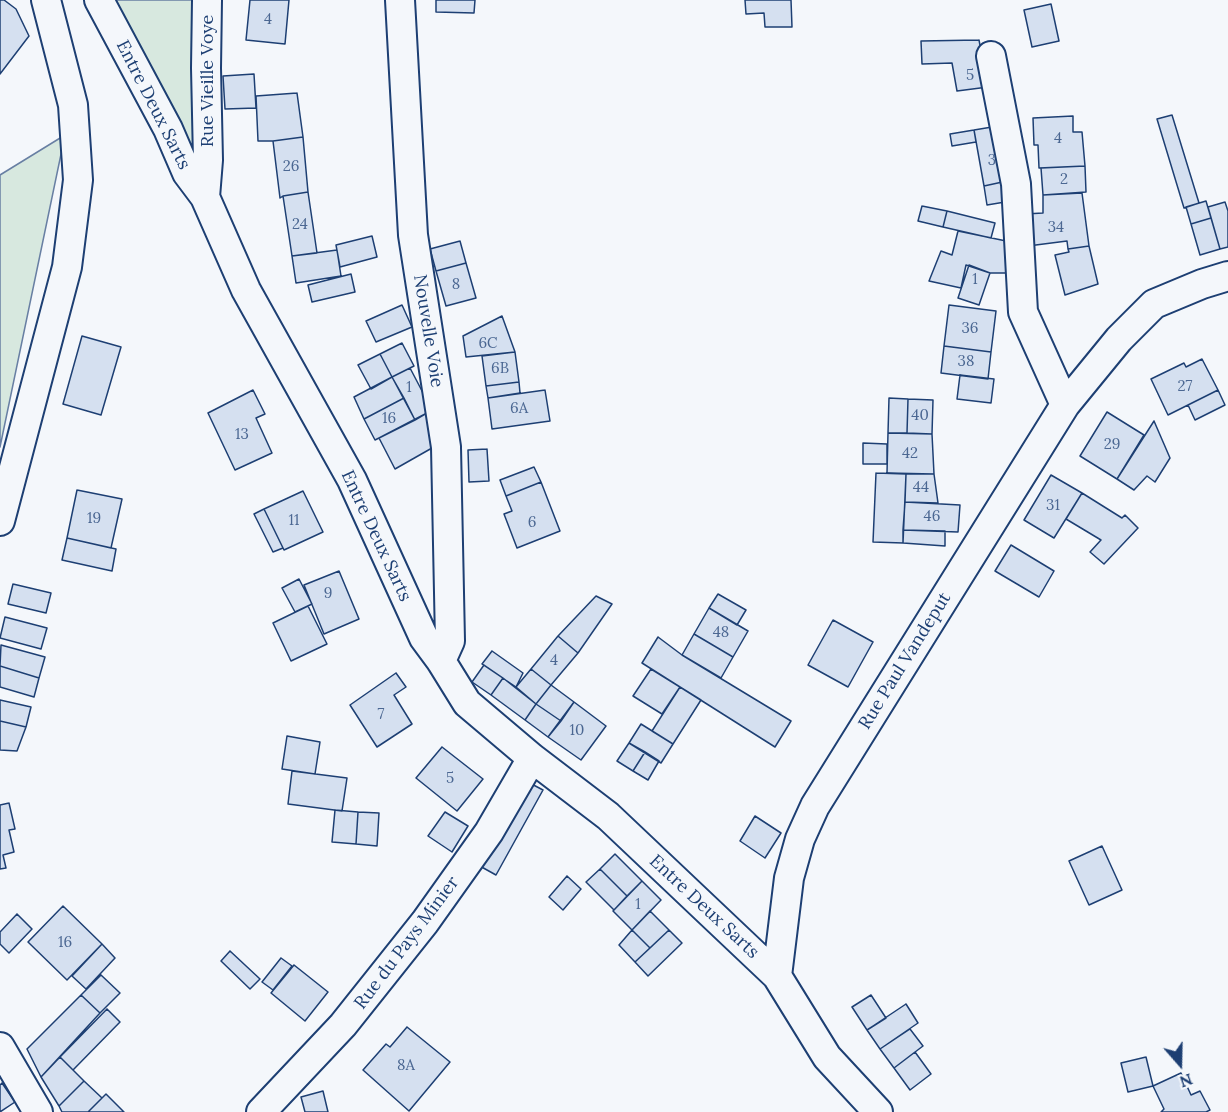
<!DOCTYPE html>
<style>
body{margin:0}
#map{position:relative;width:1228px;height:1112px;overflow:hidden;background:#f4f7fb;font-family:Lora,serif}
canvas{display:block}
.north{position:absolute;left:1150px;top:1034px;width:60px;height:60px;-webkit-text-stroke:4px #f4f7fb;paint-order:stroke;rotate:160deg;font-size:16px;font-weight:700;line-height:24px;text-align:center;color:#1d3f73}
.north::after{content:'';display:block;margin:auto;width:21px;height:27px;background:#1d3f73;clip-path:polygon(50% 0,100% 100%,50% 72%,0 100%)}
</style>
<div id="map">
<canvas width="1228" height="1112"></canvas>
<div class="north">N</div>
</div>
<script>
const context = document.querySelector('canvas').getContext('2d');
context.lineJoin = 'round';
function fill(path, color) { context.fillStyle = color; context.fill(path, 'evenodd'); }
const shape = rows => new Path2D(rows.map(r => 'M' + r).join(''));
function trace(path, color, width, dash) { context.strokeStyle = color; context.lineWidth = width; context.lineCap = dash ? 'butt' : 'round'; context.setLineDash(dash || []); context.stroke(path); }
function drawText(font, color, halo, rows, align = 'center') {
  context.font = font + ' Lora,serif'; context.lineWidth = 4.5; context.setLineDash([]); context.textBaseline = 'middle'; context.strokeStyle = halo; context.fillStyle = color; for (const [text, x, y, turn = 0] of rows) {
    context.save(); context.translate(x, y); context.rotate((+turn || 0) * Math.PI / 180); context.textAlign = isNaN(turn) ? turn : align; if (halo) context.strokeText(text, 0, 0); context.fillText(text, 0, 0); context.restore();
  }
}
const green = shape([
 [99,0,207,0,205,197,99,0],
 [65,135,0,447,0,175,65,135]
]);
fill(green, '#d7e8df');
trace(green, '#687fa3', 1.5);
const building = shape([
 [0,0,4,0,16,9,29,36,0,74,0,0],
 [250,0,289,0,285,44,246,40,250,0],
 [436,0,475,0,474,13,436,12,436,0],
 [745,0,791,0,792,27,765,27,764,13,746,14,745,0],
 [1051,4,1059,41,1032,47,1024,10,1051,4],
 [979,40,988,87,957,91,952,63,922,64,921,41,979,40],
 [254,74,256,108,225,109,223,76,254,74],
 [297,93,303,137,273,141,258,141,256,96,297,93],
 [1172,115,1199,203,1184,208,1157,119,1172,115],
 [1073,116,1073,132,1082,132,1085,166,1039,168,1038,145,1034,145,1033,118,1073,116],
 [998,126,1007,181,984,186,974,130,998,126],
 [974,130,976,142,952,146,950,134,974,130],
 [303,137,308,192,283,196,280,198,273,141,303,137],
 [1085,166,1086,192,1043,195,1041,168,1085,166],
 [1007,181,1011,201,987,205,984,186,1007,181],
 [308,192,317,253,292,256,283,196,308,192],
 [1082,193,1089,246,1068,249,1067,241,1028,246,1025,214,1043,213,1043,195,1082,193],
 [1206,201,1211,218,1191,224,1186,207,1206,201],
 [1225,202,1228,211,1228,247,1220,249,1208,207,1225,202],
 [922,206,947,211,943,227,918,221,922,206],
 [947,211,995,223,991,238,943,227,947,211],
 [1211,218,1220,249,1200,255,1191,224,1211,218],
 [958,231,1011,242,1010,273,990,273,966,265,961,288,929,281,941,251,952,255,958,231],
 [372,236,377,257,340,267,336,245,372,236],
 [460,241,466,263,436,271,430,249,460,241],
 [1089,246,1098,284,1065,295,1055,255,1069,252,1068,249,1089,246],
 [337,250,341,276,296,283,292,256,337,250],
 [466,263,476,298,446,306,436,271,466,263],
 [969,265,990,273,979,305,958,298,969,265],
 [351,274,355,292,312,302,308,285,351,274],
 [402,305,412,327,376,342,366,321,402,305],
 [949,305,996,311,991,352,944,346,949,305],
 [502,316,515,352,466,357,463,336,502,316],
 [82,336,121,347,101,415,63,404,82,336],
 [402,343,414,366,392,377,380,354,402,343],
 [944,346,991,352,988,379,941,373,944,346],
 [515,352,519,382,486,386,482,356,515,352],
 [380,354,392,377,371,389,358,365,380,354],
 [1202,359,1218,390,1168,415,1151,379,1184,363,1186,367,1202,359],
 [410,368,432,410,415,420,392,377,410,368],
 [960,375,994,379,991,403,957,399,960,375],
 [392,377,404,398,364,419,354,397,392,377],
 [519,382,520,393,488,398,486,386,519,382],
 [253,390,265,414,256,418,272,453,235,470,208,413,253,390],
 [545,390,550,421,492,429,488,398,545,390],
 [1218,390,1225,405,1195,420,1188,405,1218,390],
 [404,398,415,420,375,440,364,419,404,398],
 [889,398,908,399,907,433,888,433,889,398],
 [908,399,933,400,932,434,907,433,908,399],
 [1107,412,1144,435,1117,479,1080,456,1107,412],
 [427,413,432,448,395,469,379,438,427,413],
 [1154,421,1170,458,1155,482,1147,476,1134,490,1117,479,1154,421],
 [888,433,932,434,934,474,887,473,888,433],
 [863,443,887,444,887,464,863,464,863,443],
 [487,449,489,481,469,482,468,450,487,449],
 [534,467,541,482,506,496,500,480,534,467],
 [876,473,906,474,903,543,873,542,876,473],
 [906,474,934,474,938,503,905,502,906,474],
 [1051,475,1082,493,1054,538,1024,520,1051,475],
 [541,482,560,531,517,548,504,514,512,511,506,496,541,482],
 [77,490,122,499,111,548,67,538,77,490],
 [303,491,323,532,284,550,264,509,303,491],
 [1082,493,1122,518,1125,515,1138,528,1104,564,1090,552,1101,540,1066,519,1082,493],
 [905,502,960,505,958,532,903,530,905,502],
 [264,509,283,548,273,552,254,514,264,509],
 [903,530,945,531,945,546,903,543,903,530],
 [67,538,116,549,112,571,62,560,67,538],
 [1011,545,1054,571,1039,597,995,571,1011,545],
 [339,571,359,619,324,634,304,585,339,571],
 [299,579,312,604,295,612,282,588,299,579],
 [13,584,51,593,46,613,8,604,13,584],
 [718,594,746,610,737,625,709,608,718,594],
 [596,596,612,604,578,653,558,636,596,596],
 [308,606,327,644,291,661,273,623,308,606],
 [709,608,748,631,733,657,694,634,709,608],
 [5,617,47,628,41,649,0,638,5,617],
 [833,620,873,642,848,687,808,665,833,620],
 [694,634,733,657,721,678,682,655,694,634],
 [558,636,578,653,551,685,531,669,558,636],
 [658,637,682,655,791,721,775,747,642,663,658,637],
 [1,645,45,657,39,678,0,666,1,645],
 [492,651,523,673,516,687,482,664,492,651],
 [484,665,503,678,491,695,472,682,484,665],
 [0,666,39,678,34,697,0,687,0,666],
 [531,669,551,685,536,704,516,687,531,669],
 [651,669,680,687,662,714,633,696,651,669],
 [396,673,406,687,394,695,412,724,377,747,350,705,396,673],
 [503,678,536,704,525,720,491,695,503,678],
 [551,685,574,702,561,721,536,704,551,685],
 [680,687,701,700,673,744,652,731,680,687],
 [0,700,31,707,26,727,0,721,0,700],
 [574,702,606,726,581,760,548,737,574,702],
 [536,704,561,721,548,737,525,720,536,704],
 [0,721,26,727,17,751,0,750,0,721],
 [641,724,673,744,661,763,629,743,641,724],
 [287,736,320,742,315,774,282,769,287,736],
 [629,743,645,752,633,771,617,761,629,743],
 [442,747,483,779,457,811,416,778,442,747],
 [645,752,659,761,648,780,633,771,645,752],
 [292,771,347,778,342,811,288,804,292,771],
 [524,780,543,790,496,875,478,865,524,780],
 [9,803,15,829,9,830,14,852,3,855,6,868,0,869,0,805,9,803],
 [335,810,358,812,356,844,332,842,335,810],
 [358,812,379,813,377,846,356,844,358,812],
 [445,812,468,826,452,852,428,836,445,812],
 [755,816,781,833,765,858,740,841,755,816],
 [1102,846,1122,890,1089,905,1069,861,1102,846],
 [615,854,642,881,627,896,600,869,615,854],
 [600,869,627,896,614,910,586,882,600,869],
 [567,876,581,889,563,910,549,897,567,876],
 [642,881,661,900,632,930,613,911,642,881],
 [63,906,102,944,67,980,28,942,63,906],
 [650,911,669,930,650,948,632,930,650,911],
 [17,914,32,929,9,953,0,944,0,932,17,914],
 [632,930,650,948,635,962,619,945,632,930],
 [669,930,682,943,648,976,635,962,669,930],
 [102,944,115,958,86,989,72,976,102,944],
 [230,951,260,979,250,989,221,961,230,951],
 [281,958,292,966,273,990,262,982,281,958],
 [294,965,328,992,305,1021,271,993,294,965],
 [101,975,120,993,100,1013,81,995,101,975],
 [81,995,100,1013,41,1077,27,1049,81,995],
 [871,995,886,1018,867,1030,852,1007,871,995],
 [906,1004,918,1023,880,1049,867,1030,906,1004],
 [107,1009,120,1022,73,1070,60,1057,107,1009],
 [407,1027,450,1062,409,1111,363,1070,386,1044,390,1047,407,1027],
 [910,1029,923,1046,894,1068,880,1049,910,1029],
 [915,1052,931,1074,910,1090,894,1068,915,1052],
 [60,1057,84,1081,59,1106,41,1077,60,1057],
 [1146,1057,1153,1086,1128,1092,1121,1063,1146,1057],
 [1181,1073,1191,1095,1200,1091,1210,1110,1206,1112,1161,1112,1164,1109,1153,1086,1181,1073],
 [84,1081,102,1098,88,1112,62,1112,59,1106,84,1081],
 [2,1083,15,1102,0,1112,0,1085,2,1083],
 [323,1091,328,1112,305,1112,301,1097,323,1091],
 [106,1094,124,1112,88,1112,106,1094]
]);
fill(building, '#d5e0f0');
trace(building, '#1d3f73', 1.5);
const street = shape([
 [99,0,168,129,187,173,205,197,246,290,352,480,424,638,441,661,467,703,532,758,608,816,777,976,827,1057,878,1112],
 [400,0,413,235,446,447,450,641,441,661],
 [991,56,1016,184,1023,312,1065,405],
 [205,197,208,160,206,68,207,0],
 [0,521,67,267,78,180,73,105,46,0],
 [777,976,789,878,800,839,815,806,1065,405,1119,339,1154,304,1202,284,1228,276],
 [0,1047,38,1112],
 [261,1112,343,1025,425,922,489,832,532,758]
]);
trace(street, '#1d3f73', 32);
trace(street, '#f4f7fb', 28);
drawText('15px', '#4b6792', null, [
 ["4",268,20],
 ["5",970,76],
 ["4",1058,139],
 ["3",992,161],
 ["26",291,167],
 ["2",1064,180],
 ["24",300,225],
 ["34",1056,228],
 ["1",975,280],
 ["8",456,285],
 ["36",970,329],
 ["6C",488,344],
 ["38",966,362],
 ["6B",500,369],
 ["27",1185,387],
 ["1",409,388],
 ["6A",519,409],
 ["40",920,416],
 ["16",389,419],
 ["13",242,435],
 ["29",1112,445],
 ["42",910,454],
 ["44",921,488],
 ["31",1053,506],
 ["46",932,517],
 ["19",94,519],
 ["11",294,521],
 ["6",532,523],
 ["9",328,594],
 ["48",721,633],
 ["4",554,661],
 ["7",381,715],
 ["10",577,731],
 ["5",450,779],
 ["1",638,905],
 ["16",65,943],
 ["8A",406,1066]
]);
drawText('18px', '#1d3f73', '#f4f7fb', [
 ["Rue Vieille Voye",208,81,-90],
 ["Entre Deux Sarts",153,105,63],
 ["Nouvelle Voie",428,331,81],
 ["Entre Deux Sarts",376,536,65],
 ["Rue Paul Vandeput",905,661,-58],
 ["Entre Deux Sarts",704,907,43],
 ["Rue du Pays Minier",407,943,-53]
]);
</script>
